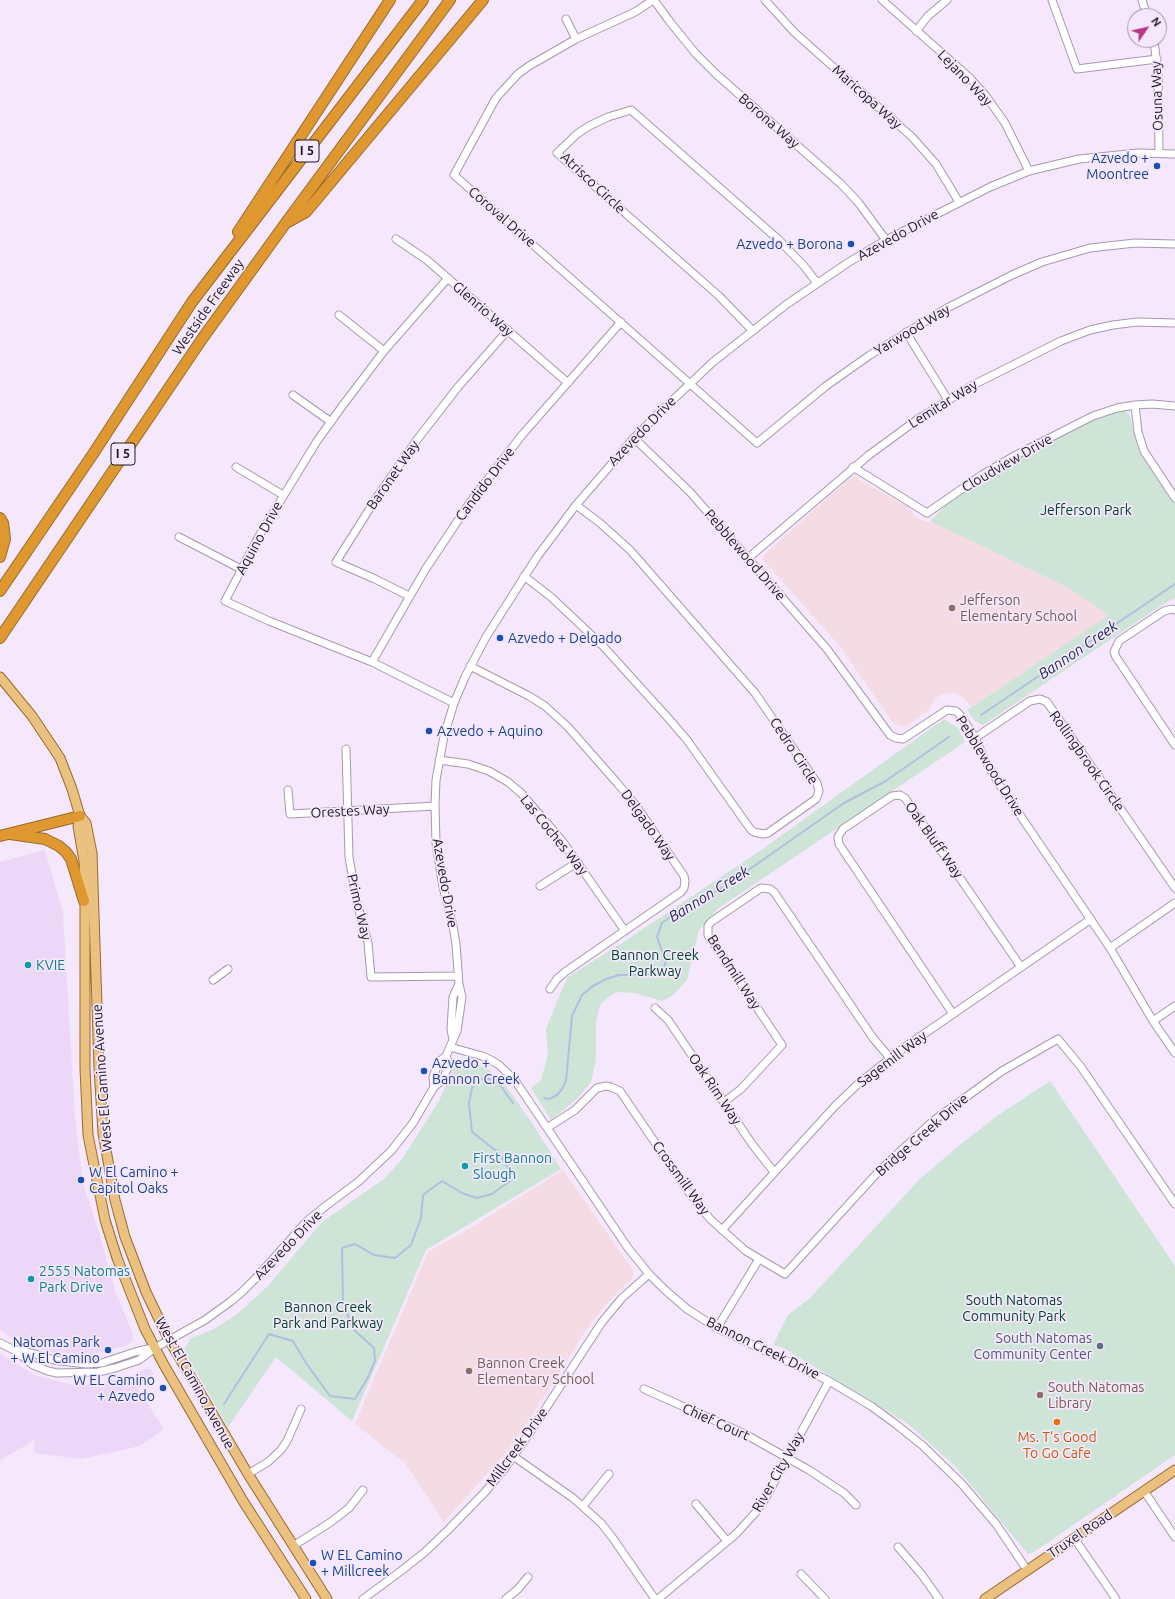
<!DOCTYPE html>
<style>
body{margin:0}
#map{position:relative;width:1175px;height:1599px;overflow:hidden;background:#f5e7fc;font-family:Ubuntu,sans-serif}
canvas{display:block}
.north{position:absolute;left:1127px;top:8px;width:40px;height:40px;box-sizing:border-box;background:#f5e7fc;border:1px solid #9f94a4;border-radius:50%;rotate:56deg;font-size:11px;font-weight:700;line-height:16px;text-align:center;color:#1e1821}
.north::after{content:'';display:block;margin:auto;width:14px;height:18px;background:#b73886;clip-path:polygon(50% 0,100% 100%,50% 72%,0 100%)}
</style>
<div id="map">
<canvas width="1175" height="1599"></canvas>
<div class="north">N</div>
</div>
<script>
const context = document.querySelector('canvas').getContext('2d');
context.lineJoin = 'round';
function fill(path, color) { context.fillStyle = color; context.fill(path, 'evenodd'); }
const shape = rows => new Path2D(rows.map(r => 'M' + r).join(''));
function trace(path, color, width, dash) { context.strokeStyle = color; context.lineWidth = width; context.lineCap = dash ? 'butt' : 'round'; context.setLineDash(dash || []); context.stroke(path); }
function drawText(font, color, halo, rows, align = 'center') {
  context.font = font + ' Ubuntu,sans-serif'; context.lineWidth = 3.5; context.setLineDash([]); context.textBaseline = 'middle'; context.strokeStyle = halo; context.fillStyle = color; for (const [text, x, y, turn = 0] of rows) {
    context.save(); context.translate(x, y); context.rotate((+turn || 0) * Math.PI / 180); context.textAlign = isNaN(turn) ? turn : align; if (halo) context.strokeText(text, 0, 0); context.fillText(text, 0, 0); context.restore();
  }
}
fill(shape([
 [45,850,63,913,75,1118,83,1184,99,1232,115,1291,133,1334,133,1340,127,1345,96,1354,84,1355,54,1353,12,1338,0,1330,0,862],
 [0,1353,35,1375,69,1384,81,1386,102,1383,125,1378,146,1369,150,1369,154,1374,136,1386,164,1429,140,1446,81,1459,34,1453,35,1440,0,1460]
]), '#edd7f8');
fill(shape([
 [855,477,908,507,916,517,924,521,935,523,1069,588,1109,615,971,707,967,701,961,696,953,693,945,694,940,695,934,700,928,710,905,727,894,724,839,645,763,560,764,555,841,486,850,478],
 [563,1170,630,1266,633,1271,633,1277,607,1303,586,1330,535,1411,508,1450,444,1522,405,1463,355,1424,428,1252,472,1227]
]), '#f4dbe4');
fill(shape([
 [1117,411,1124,411,1130,415,1133,431,1143,458,1175,503,1175,599,1170,600,1138,621,983,725,975,721,967,710,1109,615,1069,588,930,521,946,505,974,486,1027,453,1097,418],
 [944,719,958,728,965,742,719,908,699,930,687,980,672,996,662,1001,635,993,616,992,601,1003,596,1020,596,1060,591,1082,578,1098,551,1120,531,1088,541,1080,548,1054,546,1029,560,994,568,977,625,941,757,853],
 [464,1061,477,1064,491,1071,506,1086,532,1123,561,1169,426,1250,352,1421,276,1357,228,1427,187,1356,184,1350,190,1339,214,1329,236,1315,268,1286,322,1222,384,1179,402,1159,439,1101,456,1063],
 [1050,1081,1175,1266,1175,1455,1034,1552,1028,1554,955,1466,907,1423,782,1347,773,1345,788,1315,809,1299,920,1179,956,1148,997,1116]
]), '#cde4d7');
trace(shape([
 [981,715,1175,584],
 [544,1098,549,1099,557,1095,562,1089,566,1081,572,1016,582,995,593,986,606,979,619,975,655,974,663,969,666,962,657,937,662,923,675,914,727,885,844,803,884,782,949,737],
 [224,1404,269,1334,293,1341,306,1363,330,1396,355,1399,367,1379,375,1361,374,1348,353,1329,343,1302,342,1248,355,1244,374,1255,395,1258,411,1245,421,1218,423,1195,442,1181,464,1194,477,1198,492,1194,514,1178,499,1153,472,1132,469,1103,472,1088,480,1079,488,1079,495,1080,500,1085,513,1103]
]), '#b0c1e0', 2);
const minor = shape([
 [653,0,635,12,576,39,529,66,518,74,496,98,454,175,757,443,826,386,870,355,947,308,1012,275,1042,262,1090,248,1135,243,1175,244],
 [654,0,670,22,696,54,716,74,841,184,858,202,886,240],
 [765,0,794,32,912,137,936,164,959,202],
 [882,0,969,77,986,96,1005,123,1029,171],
 [1052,0,1077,69,1157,59],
 [1142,0,1147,16],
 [566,19,576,39],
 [916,31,928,16,947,0],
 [1154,40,1158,75,1159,153],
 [396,239,427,260,568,383],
 [448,278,384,351,343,405,317,441,259,536,225,601,269,621,372,662,454,703],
 [339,315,384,351],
 [752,330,719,296,557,153,577,134,589,126,608,117,631,110,779,240,804,266,817,283],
 [906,332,948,400],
 [293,395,331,422],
 [1135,405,1138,432,1144,451,1175,498],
 [634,438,690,492,827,649,890,735,896,738,903,739,947,710,956,711,961,716,975,738,985,760,999,784,1110,948,1153,1021,1175,1053],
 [236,467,283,495],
 [853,467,927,513,982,475,1016,455,1093,416,1117,408,1135,405,1152,404,1175,406],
 [179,537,241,569],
 [747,559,869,455,918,419,973,385,1061,341,1090,330,1113,325,1137,322,1175,323],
 [524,576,551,597,603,646,669,719,687,740,751,830,754,832,763,834,768,833,816,799,819,791,817,783,755,693,630,550,600,523,576,505],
 [409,596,375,579,336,562,377,497,416,441,458,387,508,330],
 [1175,610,1172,609,1164,611,1119,641,1114,652,1116,657,1175,745],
 [372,662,425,570,471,501,522,435,621,322],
 [470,666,529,696,545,706,568,727,618,784,637,807,684,876,685,881,684,888,681,892,565,972,557,979,550,989],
 [975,738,1030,701,1040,699,1047,702,1175,888],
 [346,749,349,857,357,903,368,943,371,977,458,976],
 [439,760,468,764,489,771,508,782,521,793,563,842,625,931],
 [288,790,290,814,435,806],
 [540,886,578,862],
 [1110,948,1175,903],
 [213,980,228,969],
 [655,1008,668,1020,752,1144,774,1172],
 [953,1014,839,844,838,837,843,829,892,796,900,795,905,798,1021,967],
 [1153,1021,1175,1006],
 [453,1040,451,1029,453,997,459,984],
 [450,1047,482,1056,491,1060,499,1065,514,1079,628,1248,649,1274,665,1290,687,1309,717,1328,829,1381,871,1406,893,1422,922,1445,961,1483,996,1524,1027,1570],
 [434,1087,433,1077,436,1069,440,1061,446,1056,457,1031,462,997,459,984,456,944,453,926,443,887,436,843,435,806,436,780,444,736,454,703,465,677,486,637,537,557,576,505,634,438,658,414,713,362,787,304,849,262,886,240,990,187,1029,171,1079,159,1138,153,1175,154],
 [724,1102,741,1089,782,1045,708,935,708,926,711,922,761,888,770,889,774,892,873,1038,890,1058],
 [547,1128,575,1110,597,1088,606,1086,611,1087,620,1091,688,1191,710,1219,746,1251,785,1274,879,1171,933,1121,1002,1071,1058,1039,1081,1067,1175,1204],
 [722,1230,835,1106,859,1083,905,1047,1091,919],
 [717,1328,759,1259],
 [0,1343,14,1350,33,1365,48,1371,57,1373,98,1372,115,1368,139,1360,155,1348,205,1320,230,1302,242,1292,255,1279,307,1221,327,1205,358,1182,391,1151,413,1123,434,1087,443,1080,449,1064,446,1056],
 [15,1350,28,1352,54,1360,86,1364,102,1363,135,1352,152,1348],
 [644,1389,743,1433,809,1470,844,1493,856,1505],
 [513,1456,573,1498,601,1523,612,1537,655,1599],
 [248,1474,268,1462,281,1450,287,1441,301,1409],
 [1144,1491,1175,1537],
 [696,1504,727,1541],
 [583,1506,609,1474],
 [1074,1538,1116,1599],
 [293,1546,331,1522,349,1508,363,1490],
 [898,1547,922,1575,939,1599],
 [801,1574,825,1599],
 [363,1599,401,1571,425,1552,448,1530,485,1492,505,1468,529,1434,602,1322,622,1298,649,1274],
 [506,1599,518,1589,528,1577],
 [658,1599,736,1534,756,1512,765,1499,829,1381]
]);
const major = shape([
 [0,677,32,716,60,758,72,789,80,816,78,826,84,861,85,884,85,1068,88,1135,105,1220,117,1258,145,1329,164,1365,243,1501,306,1599],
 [80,816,86,823,92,853,99,1068,103,1133,115,1200,125,1237,146,1292,169,1340,248,1474,327,1599],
 [985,1599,1175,1470]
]);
const highway = shape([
 [288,222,306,212,483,0],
 [238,232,390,0],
 [0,518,3,523,5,539,0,557],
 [0,591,93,454,192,302,423,0],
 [0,638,202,339,285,224,450,0],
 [10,834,45,839,59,846,66,852,71,859,84,901],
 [0,836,80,816]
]);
trace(minor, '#a897b0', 9);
trace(major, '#9b6b2a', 11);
trace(highway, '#9b6b2a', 12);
trace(minor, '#fff', 7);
trace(major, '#ebc182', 9);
trace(highway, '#de982f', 10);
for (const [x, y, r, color] of [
 [1157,166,4,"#1a4fb4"],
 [851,244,4,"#1a4fb4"],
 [952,608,4,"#8d6e63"],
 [500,638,4,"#1a4fb4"],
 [429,731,4,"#1a4fb4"],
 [28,965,4,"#0f9aa8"],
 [424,1071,4,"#1a4fb4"],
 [465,1166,4,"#0f9aa8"],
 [81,1180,4,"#1a4fb4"],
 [31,1279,4,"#0f9aa8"],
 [1100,1346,4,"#5c6f8a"],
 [108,1350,4,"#1a4fb4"],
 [469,1371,4,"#8d6e63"],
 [163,1388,4,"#1a4fb4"],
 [1040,1395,4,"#8d6e63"],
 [1057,1422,4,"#e8710a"],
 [313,1563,4,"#1a4fb4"]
]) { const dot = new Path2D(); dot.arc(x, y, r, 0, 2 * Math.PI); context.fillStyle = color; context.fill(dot); trace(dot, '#f5e7fc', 1.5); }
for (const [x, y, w] of [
 [307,151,24],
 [123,454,24]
]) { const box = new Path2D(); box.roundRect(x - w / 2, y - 11, w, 22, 3); context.fillStyle = '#f5e7fc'; context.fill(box); trace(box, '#1e1821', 1); }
drawText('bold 13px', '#1e1821', null, [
 ["I 5",307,151],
 ["I 5",123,454]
]);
drawText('14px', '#1e1821', '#f5e7fc', [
 ["Lejano Way",965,78,46],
 ["Osuna Way",1157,96,-92],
 ["Maricopa Way",867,97,42],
 ["Borona Way",769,121,41],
 ["Atrisco Circle",593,183,43],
 ["Coroval Drive",502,217,41],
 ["Azevedo Drive",898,235,-29],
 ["Westside Freeway",208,307,-55],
 ["Glenrio Way",483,309,41],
 ["Yarwood Way",912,330,-31],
 ["Lemitar Way",943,404,-32],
 ["Azevedo Drive",642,431,-46],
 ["Cloudview Drive",1007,463,-30],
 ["Baronet Way",393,475,-55],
 ["Candido Drive",485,484,-53],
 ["Aquino Drive",259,538,-61],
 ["Pebblewood Drive",745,555,49],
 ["Cedro Circle",794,751,57],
 ["Rollingbrook Circle",1087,761,55],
 ["Pebblewood Drive",990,766,58],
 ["Orestes Way",350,811,-3],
 ["Delgado Way",648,825,55],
 ["Las Coches Way",554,835,51],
 ["Oak Bluff Way",934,840,55],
 ["Azevedo Drive",445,883,80],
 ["Primo Way",359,907,77],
 ["Bendmill Way",734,972,57],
 ["Sagemill Way",892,1059,-37],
 ["West El Camino Avenue",102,1078,-94],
 ["Oak Rim Way",715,1089,56],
 ["Bridge Creek Drive",922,1135,-41],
 ["Crossmill Way",681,1178,54],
 ["Azevedo Drive",288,1245,-46],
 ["Bannon Creek Drive",763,1348,26],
 ["West El Camino Avenue",195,1383,61],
 ["Chief Court",716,1422,24],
 ["Millcreek Drive",517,1447,-54],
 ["River City Way",778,1472,-60],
 ["Truxel Road",1080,1534,-34]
]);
drawText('14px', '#164399', '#f5e7fc', [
 ["Azvedo +",1149,158,"right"],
 ["Moontree",1149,174,"right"],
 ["Azvedo + Borona",843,244,"right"],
 ["Azvedo + Delgado",508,638],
 ["Azvedo + Aquino",437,731],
 ["Azvedo +",432,1063],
 ["Bannon Creek",432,1079],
 ["W El Camino +",89,1172],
 ["Capitol Oaks",89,1188],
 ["Natomas Park",100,1342,"right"],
 ["+ W El Camino",100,1358,"right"],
 ["W EL Camino",155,1380,"right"],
 ["+ Azvedo",155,1396,"right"],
 ["W EL Camino",321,1555],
 ["+ Millcreek",321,1571]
], 'left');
drawText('14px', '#00462d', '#f5e7fc', [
 ["Jefferson Park",1086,510],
 ["Bannon Creek",655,955],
 ["Parkway",655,971],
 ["South Natomas",1014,1300],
 ["Community Park",1014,1316],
 ["Bannon Creek",328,1307],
 ["Park and Parkway",328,1323]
]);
drawText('14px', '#785e54', '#f5e7fc', [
 ["Jefferson",960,600],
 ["Elementary School",960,616],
 ["Bannon Creek",477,1363],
 ["Elementary School",477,1379],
 ["South Natomas",1048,1387],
 ["Library",1048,1403]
], 'left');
drawText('14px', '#0d838f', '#f5e7fc', [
 ["KVIE",36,965],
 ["First Bannon",473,1158],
 ["Slough",473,1174],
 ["2555 Natomas",39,1271],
 ["Park Drive",39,1287]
], 'left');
drawText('14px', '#4e5e75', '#f5e7fc', [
 ["South Natomas",1092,1338],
 ["Community Center",1092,1354]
], 'right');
drawText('14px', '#c56008', '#f5e7fc', [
 ["Ms. T's Good",1057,1437],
 ["To Go Cafe",1057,1453]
]);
drawText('italic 15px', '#152851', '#f5e7fc', [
 ["Bannon Creek",1078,650,-34],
 ["Bannon Creek",709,894,-32]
]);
</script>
